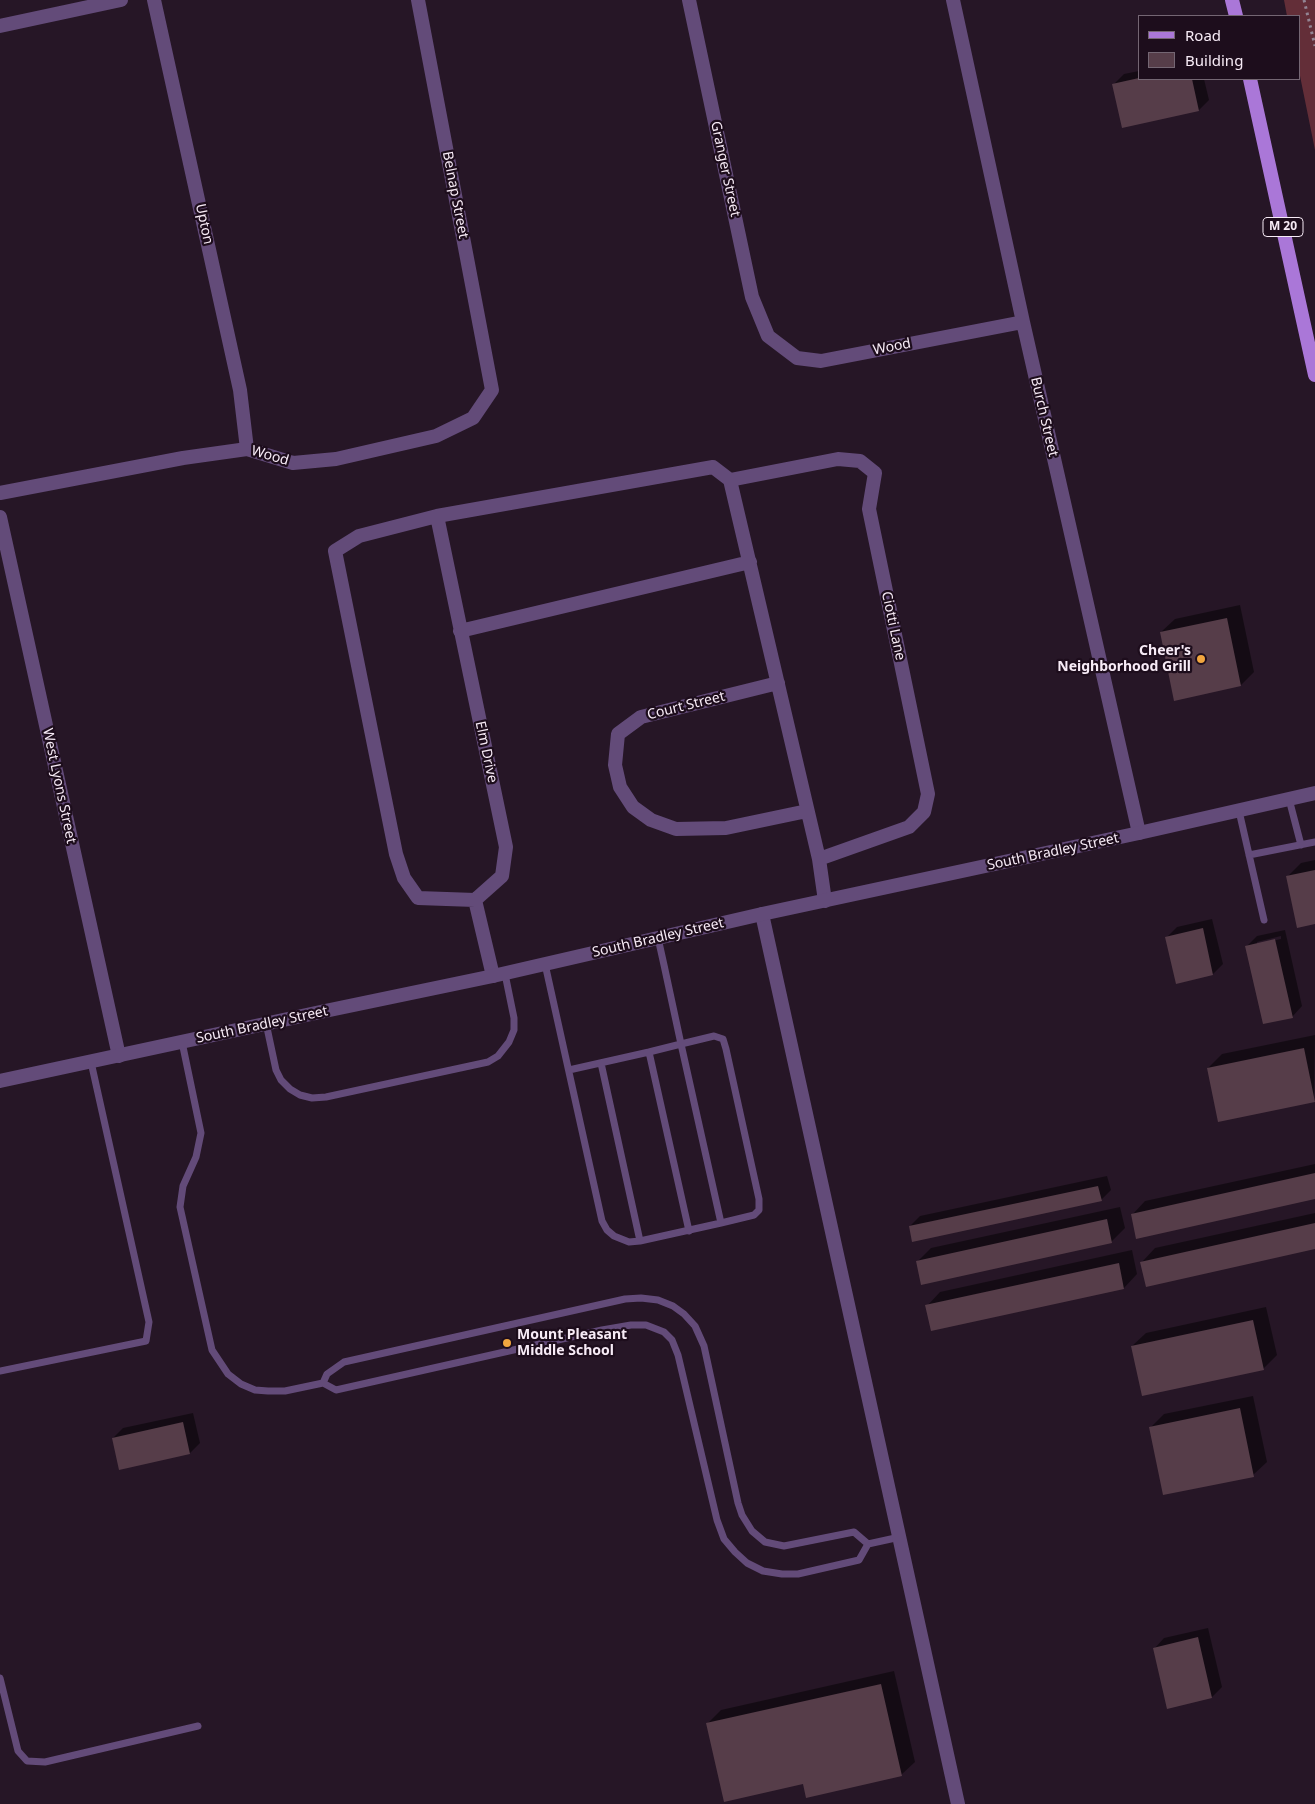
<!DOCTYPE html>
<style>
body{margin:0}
#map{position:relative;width:1315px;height:1804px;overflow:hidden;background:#261626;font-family:"Noto Sans",sans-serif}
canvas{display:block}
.legend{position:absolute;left:1138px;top:15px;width:162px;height:65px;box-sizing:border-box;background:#1d0d1c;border:1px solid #746673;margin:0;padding:6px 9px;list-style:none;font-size:15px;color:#f7ebf6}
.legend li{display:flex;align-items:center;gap:10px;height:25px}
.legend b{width:25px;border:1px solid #746673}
</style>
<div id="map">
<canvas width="1315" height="1804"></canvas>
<ul class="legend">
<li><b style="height:6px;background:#aa77d8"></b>Road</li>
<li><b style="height:14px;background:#563d49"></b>Building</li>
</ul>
</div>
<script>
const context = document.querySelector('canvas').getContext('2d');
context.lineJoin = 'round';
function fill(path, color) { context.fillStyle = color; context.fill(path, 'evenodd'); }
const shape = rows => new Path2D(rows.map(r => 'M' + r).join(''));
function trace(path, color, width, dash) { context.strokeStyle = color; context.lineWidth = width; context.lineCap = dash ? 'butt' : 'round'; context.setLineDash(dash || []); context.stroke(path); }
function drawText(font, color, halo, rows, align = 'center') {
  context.font = font + ' "Noto Sans",sans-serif'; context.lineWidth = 4.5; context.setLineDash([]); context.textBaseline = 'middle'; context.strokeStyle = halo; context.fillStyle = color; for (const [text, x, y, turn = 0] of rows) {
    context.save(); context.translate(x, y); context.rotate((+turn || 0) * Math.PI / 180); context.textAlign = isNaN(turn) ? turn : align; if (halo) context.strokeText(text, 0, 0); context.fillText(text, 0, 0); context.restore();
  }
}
fill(shape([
 [1284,0,1315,0,1315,150,1299,71,1299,16,1287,16]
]), '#632e38');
fill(shape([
 [1139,71,1139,79,1204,79,1209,100,1199,110,1114,84,1124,74],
 [1240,605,1254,672,1241,685,1161,632,1175,619],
 [1315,860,1315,923,1287,877,1301,863],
 [1212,919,1223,964,1213,974,1167,937,1177,927],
 [1285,930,1302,1006,1292,1017,1247,946,1257,936],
 [1281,936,1281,939,1257,944,1257,942],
 [1315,1035,1314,1100,1208,1068,1222,1054],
 [1315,1164,1315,1198,1132,1215,1145,1201],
 [1107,1176,1111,1190,1101,1200,910,1226,920,1216],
 [1120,1207,1125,1228,1111,1242,917,1262,931,1248],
 [1315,1213,1315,1248,1142,1262,1155,1248],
 [1132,1250,1137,1274,1124,1288,927,1306,940,1292],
 [1266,1307,1277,1355,1263,1369,1132,1346,1146,1333],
 [1253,1396,1267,1462,1253,1475,1151,1427,1164,1414],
 [193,1413,200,1443,190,1453,113,1438,123,1428],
 [1208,1628,1222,1687,1212,1697,1154,1649,1164,1638],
 [894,1671,915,1762,901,1775,804,1783,707,1724,721,1710]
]), '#0007');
fill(shape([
 [1139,78,1192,79,1199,111,1122,128,1112,84],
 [1227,618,1241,686,1174,701,1160,632],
 [1315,870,1315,924,1297,928,1286,876],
 [1203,928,1213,975,1176,984,1165,937],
 [1275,939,1293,1018,1263,1024,1245,946],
 [1304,1048,1315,1102,1218,1122,1207,1068],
 [1315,1173,1315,1199,1136,1239,1131,1214],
 [1098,1186,1102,1201,912,1242,909,1226],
 [1107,1219,1112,1243,921,1285,916,1261],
 [1315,1223,1315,1249,1146,1287,1140,1262],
 [1119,1263,1124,1289,931,1331,925,1305],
 [1253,1320,1264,1370,1142,1396,1131,1346],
 [1240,1408,1254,1477,1163,1495,1149,1427],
 [183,1422,190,1454,119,1470,112,1438],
 [1198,1637,1212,1698,1167,1709,1153,1648],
 [881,1684,902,1776,806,1798,803,1784,724,1802,706,1723]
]), '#563d49');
trace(shape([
 [1304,0,1315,46]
]), '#938593', 3, [2.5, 4]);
trace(shape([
 [1289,799,1301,845],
 [1239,811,1264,920],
 [1249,855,1315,842],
 [545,964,602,1221,607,1230,614,1236,629,1242,640,1241,721,1223],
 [266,1023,276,1070,281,1080,290,1089,300,1095,312,1098,326,1097,488,1062,498,1056,509,1042,514,1030,514,1018,505,974],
 [182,1042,201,1133,196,1157,183,1186,180,1207,212,1350,228,1374,241,1384,255,1390,268,1391,285,1391,323,1383,336,1390,602,1330,631,1325,646,1325,664,1332,672,1340,678,1355,717,1520,724,1539,735,1552,747,1563,763,1571,782,1574,798,1574,859,1560,868,1544],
 [649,1052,689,1231],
 [601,1063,640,1241],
 [569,1070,649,1052,681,1044,714,1036,723,1039,726,1049,759,1199,759,1210,754,1215,721,1223,681,1044,664,965,658,938],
 [0,1371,146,1341,149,1322,91,1062],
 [323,1383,327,1374,344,1362,625,1299,641,1298,658,1300,673,1306,684,1314,695,1326,704,1346,738,1503,742,1515,752,1531,765,1542,784,1546,854,1532,868,1544,900,1537],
 [0,1678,18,1751,27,1761,45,1762,198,1726]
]), '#634b79', 7);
trace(shape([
 [154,0,240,390,247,449],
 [689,0,752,297,768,336,797,358,821,361,1023,322],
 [953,0,1023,322,1139,833],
 [0,26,121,0],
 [730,480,838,459,860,461,875,473,869,509,928,794,924,812,909,827,819,859],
 [0,493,183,458,247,449,293,463,336,459,436,436,473,418,492,390,418,0],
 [437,516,506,847,502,876,475,900,493,976],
 [0,517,119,1056],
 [460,631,750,562],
 [778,683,641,717,618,734,615,765,620,787,633,807,651,820,676,829,726,828,807,811],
 [475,900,418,898,404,878,396,854,335,551,359,536,437,516,713,467,730,480,819,859,825,901],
 [762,914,958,1804]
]), '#634b79', 14);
trace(shape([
 [0,1081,325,1011,493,976,762,914,1139,833,1315,793]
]), '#634b79', 14);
trace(shape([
 [1232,0,1236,16],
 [1250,79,1315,375]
]), '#aa77d8', 14);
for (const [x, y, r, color] of [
 [1201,659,5,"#f1a63f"],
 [507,1343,5,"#f1a63f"]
]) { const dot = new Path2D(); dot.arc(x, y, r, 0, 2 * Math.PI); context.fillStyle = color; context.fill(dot); trace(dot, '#1d0d1c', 2); }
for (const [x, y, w] of [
 [1283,227,40]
]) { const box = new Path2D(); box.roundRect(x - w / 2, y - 9.5, w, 19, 4); context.fillStyle = '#1d0d1c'; context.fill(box); trace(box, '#f7ebf6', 1); }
drawText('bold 12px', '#f7ebf6', null, [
 ["M 20",1283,227]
]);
drawText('14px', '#f7ebf6', '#1d0d1c', [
 ["Granger Street",725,169,78],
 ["Belnap Street",455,195,79],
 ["Upton",204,224,78],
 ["Wood",892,347,-11],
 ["Burch Street",1044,417,77],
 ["Wood",270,456,16],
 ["Ciotti Lane",893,626,78],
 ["Court Street",686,706,-14],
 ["Elm Drive",486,752,78],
 ["West Lyons Street",59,786,78],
 ["South Bradley Street",1053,852,-12],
 ["South Bradley Street",658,938,-13],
 ["South Bradley Street",262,1025,-12]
]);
drawText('bold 14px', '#f7ebf6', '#1d0d1c', [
 ["Cheer's",1191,651],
 ["Neighborhood Grill",1191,667],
 ["Mount Pleasant",517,1335,"left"],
 ["Middle School",517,1351,"left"]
], 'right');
</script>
